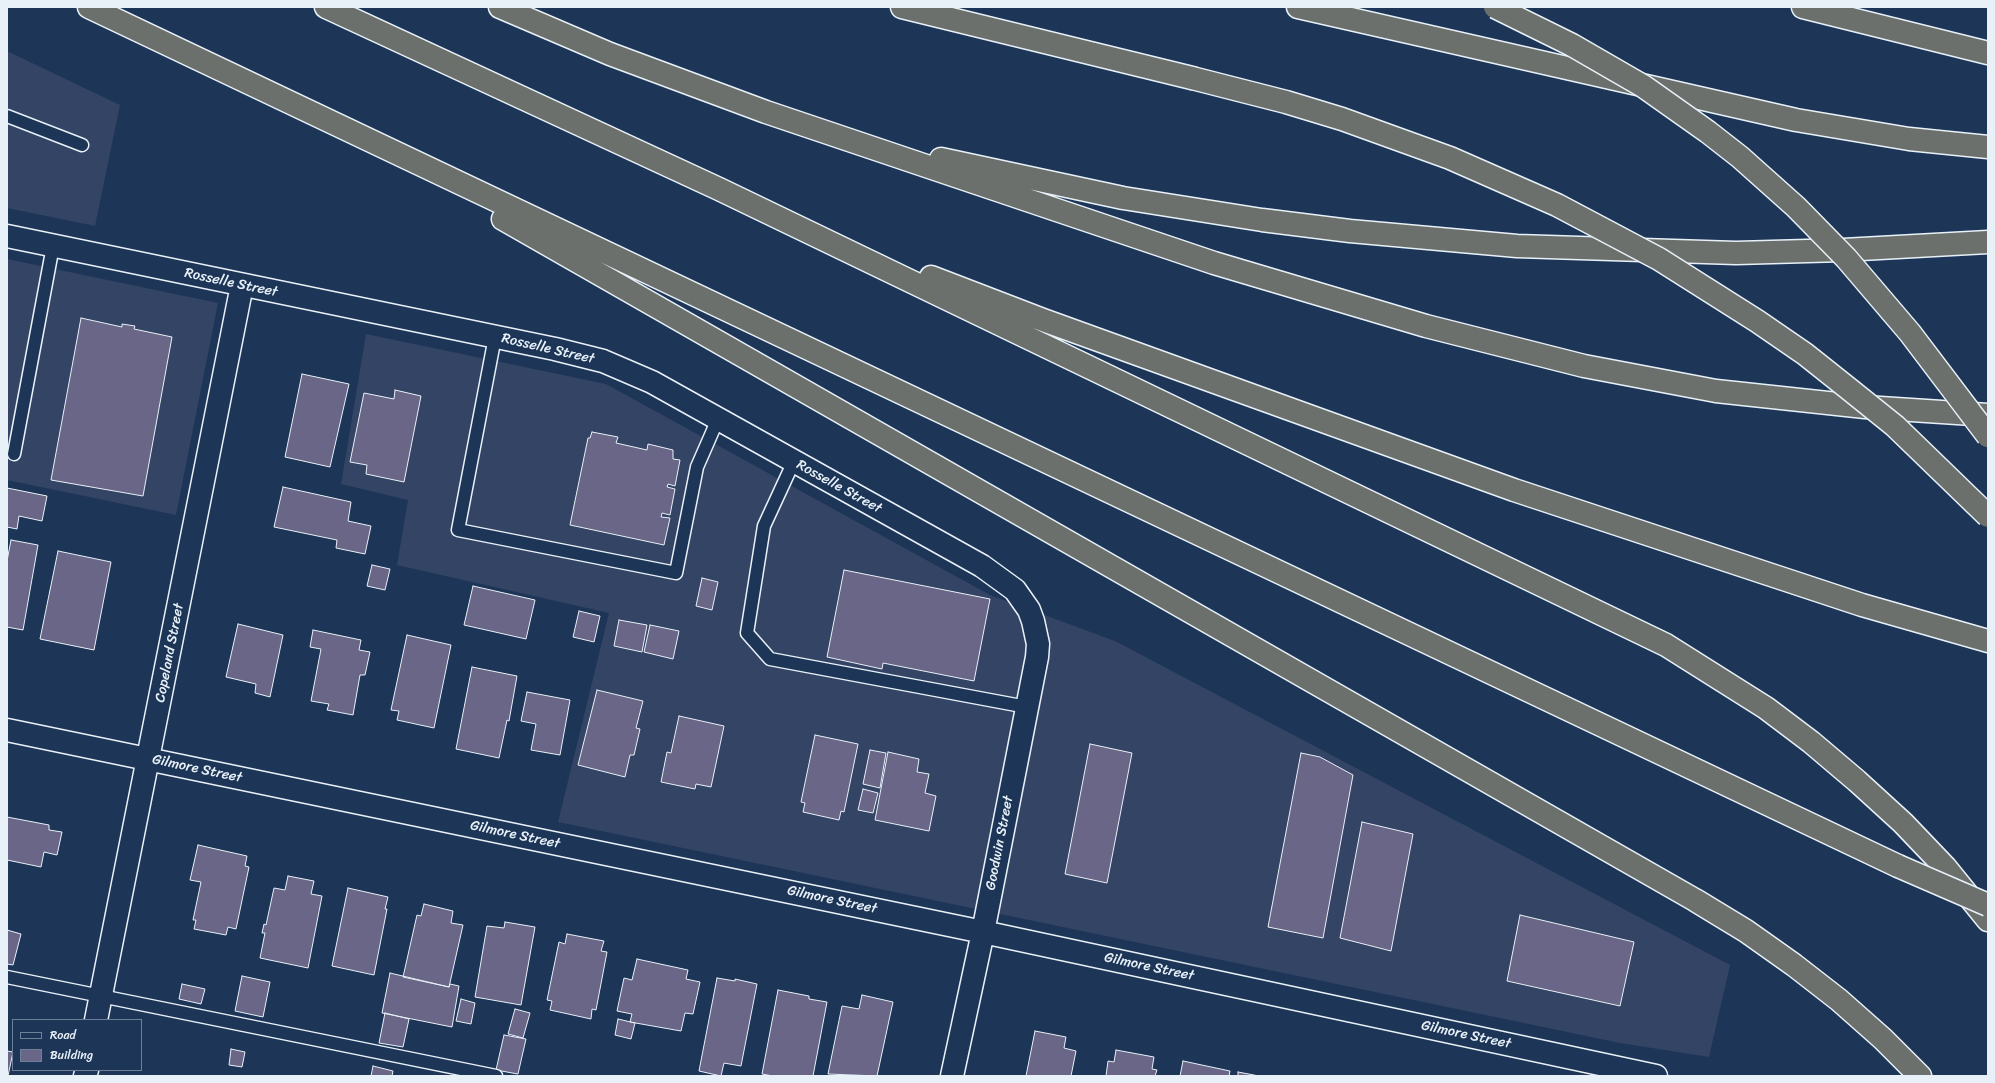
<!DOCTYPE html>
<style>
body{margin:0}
#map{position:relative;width:1995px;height:1083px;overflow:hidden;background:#1d3557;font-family:Sriracha,sans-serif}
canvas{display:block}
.frame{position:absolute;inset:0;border:8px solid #e8f1f8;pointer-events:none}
.legend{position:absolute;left:12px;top:1019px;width:130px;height:52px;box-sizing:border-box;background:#1d3557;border:1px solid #6e8097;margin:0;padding:5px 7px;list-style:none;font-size:12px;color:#e8f1f8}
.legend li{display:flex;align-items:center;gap:8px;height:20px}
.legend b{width:20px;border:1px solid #6e8097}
</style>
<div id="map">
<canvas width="1995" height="1083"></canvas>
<div class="frame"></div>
<ul class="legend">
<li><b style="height:5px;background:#1d3557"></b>Road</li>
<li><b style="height:11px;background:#696687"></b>Building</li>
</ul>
</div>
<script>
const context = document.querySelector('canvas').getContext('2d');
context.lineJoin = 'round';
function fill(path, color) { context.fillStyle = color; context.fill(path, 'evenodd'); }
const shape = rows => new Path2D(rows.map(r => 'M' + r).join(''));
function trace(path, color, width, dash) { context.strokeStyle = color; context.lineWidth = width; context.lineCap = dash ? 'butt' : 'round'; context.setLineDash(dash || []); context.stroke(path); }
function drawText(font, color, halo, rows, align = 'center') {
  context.font = font + ' Sriracha,sans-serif'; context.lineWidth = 3; context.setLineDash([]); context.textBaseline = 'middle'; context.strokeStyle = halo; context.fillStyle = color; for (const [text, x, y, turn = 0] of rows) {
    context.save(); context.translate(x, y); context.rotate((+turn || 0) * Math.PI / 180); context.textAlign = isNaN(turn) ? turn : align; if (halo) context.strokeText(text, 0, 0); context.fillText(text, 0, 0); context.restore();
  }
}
fill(shape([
 [7,51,120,105,95,226,7,208],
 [7,259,218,303,176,515,7,480],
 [366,334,606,384,990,595,1115,641,1730,965,1709,1057,1620,1043,558,822,609,613,397,565,408,500,341,484]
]), '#344465');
const building = shape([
 [81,318,122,327,122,324,135,326,134,329,172,337,143,496,51,480,81,318],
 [302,374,349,384,330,467,285,457,302,374],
 [395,390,421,396,404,482,366,474,367,465,350,462,364,393,394,399,395,390],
 [592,432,618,437,616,443,647,450,648,444,673,450,673,459,680,460,675,486,668,484,667,487,675,489,670,515,662,513,661,517,670,518,664,545,570,525,588,438,590,438,592,432],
 [283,487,351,502,348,521,371,526,365,554,336,548,337,540,274,527,283,487],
 [7,488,47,496,42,521,19,516,17,529,7,527,7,488],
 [11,540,38,545,23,630,7,627,7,561,11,540],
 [58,551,111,562,94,650,40,639,58,551],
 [372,565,390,569,385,590,367,586,372,565],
 [844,570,990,599,974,681,883,663,882,669,827,657,844,570],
 [702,578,718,582,712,610,696,606,702,578],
 [473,586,535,600,526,639,464,625,473,586],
 [579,611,600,616,594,642,573,637,579,611],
 [619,620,647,625,642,652,614,646,619,620],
 [238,624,283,635,270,697,255,693,256,684,226,677,238,624],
 [650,625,679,631,673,659,644,652,650,625],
 [313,630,361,640,359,650,370,652,365,675,360,675,353,715,327,710,329,704,311,701,321,649,310,647,313,630],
 [407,635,451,645,434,728,397,720,399,711,391,710,407,635],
 [472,667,517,676,509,721,507,720,499,758,456,749,472,667],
 [597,690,643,701,636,728,640,729,634,755,630,755,625,777,578,765,597,690],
 [527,692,570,700,560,755,531,750,536,724,521,721,527,692],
 [679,716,724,726,711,787,696,784,695,789,661,782,667,752,671,753,679,716],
 [815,735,858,744,844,812,841,811,839,820,803,812,805,803,801,802,815,735],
 [1090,744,1132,753,1107,883,1065,874,1090,744],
 [870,750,886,753,880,788,863,784,870,750],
 [888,752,919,759,917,772,929,774,925,793,936,796,929,831,875,820,888,752],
 [1301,753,1320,757,1353,775,1323,938,1268,927,1301,753],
 [863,789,878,793,873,813,858,810,863,789],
 [7,817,49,825,49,830,62,832,57,855,44,852,41,867,7,860,7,817],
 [1362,822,1413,834,1391,951,1340,938,1362,822],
 [198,845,247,856,245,866,249,867,236,929,228,927,226,935,194,929,196,920,193,920,201,882,190,880,198,845],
 [288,876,314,881,311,894,322,896,308,968,260,958,265,933,262,933,264,924,266,925,274,888,285,890,288,876],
 [348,888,388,897,385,909,387,909,374,975,332,966,348,888],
 [424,904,453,911,451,923,463,925,449,987,403,977,417,915,421,916,424,904],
 [1520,915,1634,942,1620,1006,1507,981,1520,915],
 [505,922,535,927,521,1005,475,997,487,926,504,928,505,922],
 [7,930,21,934,13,965,7,964,7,930],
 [567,934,604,941,601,951,607,952,596,1010,592,1009,591,1019,550,1010,552,1001,547,1000,559,942,565,944,567,934],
 [637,959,688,970,686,979,700,982,693,1014,685,1013,681,1031,630,1022,632,1014,617,1011,624,978,632,980,637,959],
 [390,973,449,987,450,984,459,986,452,1027,382,1013,390,973],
 [242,976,270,982,263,1017,235,1011,242,976],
 [717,978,735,981,735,979,757,984,741,1066,724,1063,721,1076,699,1071,717,978],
 [182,984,205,989,201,1004,179,999,182,984],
 [778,990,809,996,809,999,827,1002,813,1076,773,1076,762,1074,778,990],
 [862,995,893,1002,877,1076,828,1074,842,1006,859,1009,862,995],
 [461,999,475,1003,471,1024,456,1021,461,999],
 [515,1009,530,1013,523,1038,508,1034,515,1009],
 [385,1013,409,1019,403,1047,379,1043,385,1013],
 [618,1019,635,1023,631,1039,615,1035,618,1019],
 [1035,1031,1066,1037,1064,1048,1076,1051,1071,1076,1026,1076,1035,1031],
 [504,1035,526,1039,518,1074,496,1070,504,1035],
 [231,1049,245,1052,242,1067,229,1065,231,1049],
 [1116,1050,1154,1057,1152,1069,1157,1070,1155,1076,1106,1076,1108,1061,1114,1062,1116,1050],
 [7,1051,13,1052,8,1076,7,1076,7,1051],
 [1183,1061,1230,1071,1229,1076,1180,1076,1183,1061],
 [373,1066,393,1071,392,1076,371,1076,373,1066],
 [1238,1072,1259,1076,1238,1076,1238,1072]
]);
fill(building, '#696687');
trace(building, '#e8f1f8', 1);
const service = shape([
 [7,116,82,145],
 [495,337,458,530,676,573,697,467,718,419],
 [14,454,53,246],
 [794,461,764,526,747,633,770,659,1027,707],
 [7,977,496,1076]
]);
const minor = shape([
 [7,236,555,349,603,361,652,382,982,566,1015,590,1029,610,1033,621,1038,644,1037,657,983,932,952,1076],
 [7,730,983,932,1656,1076],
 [96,1020,242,285],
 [85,1076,87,1070]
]);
const motorway = shape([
 [89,7,1898,866],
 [326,7,719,189,1666,645,1766,708,1811,742,1857,781,1903,823,1945,867,1988,920],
 [500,7,610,54,766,112,1214,263,1426,326,1584,366,1716,391,1865,407,1988,415],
 [902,7,1192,78],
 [1298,7,1796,120,1909,139,1988,147],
 [1803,7,1988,53],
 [941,159,1123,198,1262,220,1350,231,1517,246,1736,253,1843,250,1988,242],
 [503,219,1695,900,1746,931,1794,965,1839,1000,1883,1039,1920,1076],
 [931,277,1043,320,1514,490,1862,605,1988,641]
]);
trace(service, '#e8f1f8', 15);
trace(minor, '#e8f1f8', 25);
trace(motorway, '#e8f1f8', 25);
trace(service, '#1d3557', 12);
trace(minor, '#1d3557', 22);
trace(motorway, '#6c706d', 22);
const motorwayBridge = shape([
 [1495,7,1572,45,1643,86,1708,132,1740,157,1796,207,1846,258,1910,333,1988,436],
 [1192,78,1286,102,1342,119,1450,158,1557,205,1659,259,1757,321,1805,354,1849,389,1895,426,1988,516],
 [1898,866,1988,905]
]);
trace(motorwayBridge, '#e8f1f8', 25, []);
trace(motorwayBridge, '#6c706d', 22);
drawText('14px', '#e8f1f8', '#1d3557', [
 ["Rosselle Street",231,283,12],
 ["Rosselle Street",548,349,13],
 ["Rosselle Street",839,487,29],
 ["Copeland Street",170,653,-79],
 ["Gilmore Street",197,769,12],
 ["Gilmore Street",515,835,12],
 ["Goodwin Street",1000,843,-79],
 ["Gilmore Street",832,900,12],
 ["Gilmore Street",1149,967,12],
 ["Gilmore Street",1466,1035,12]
]);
</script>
